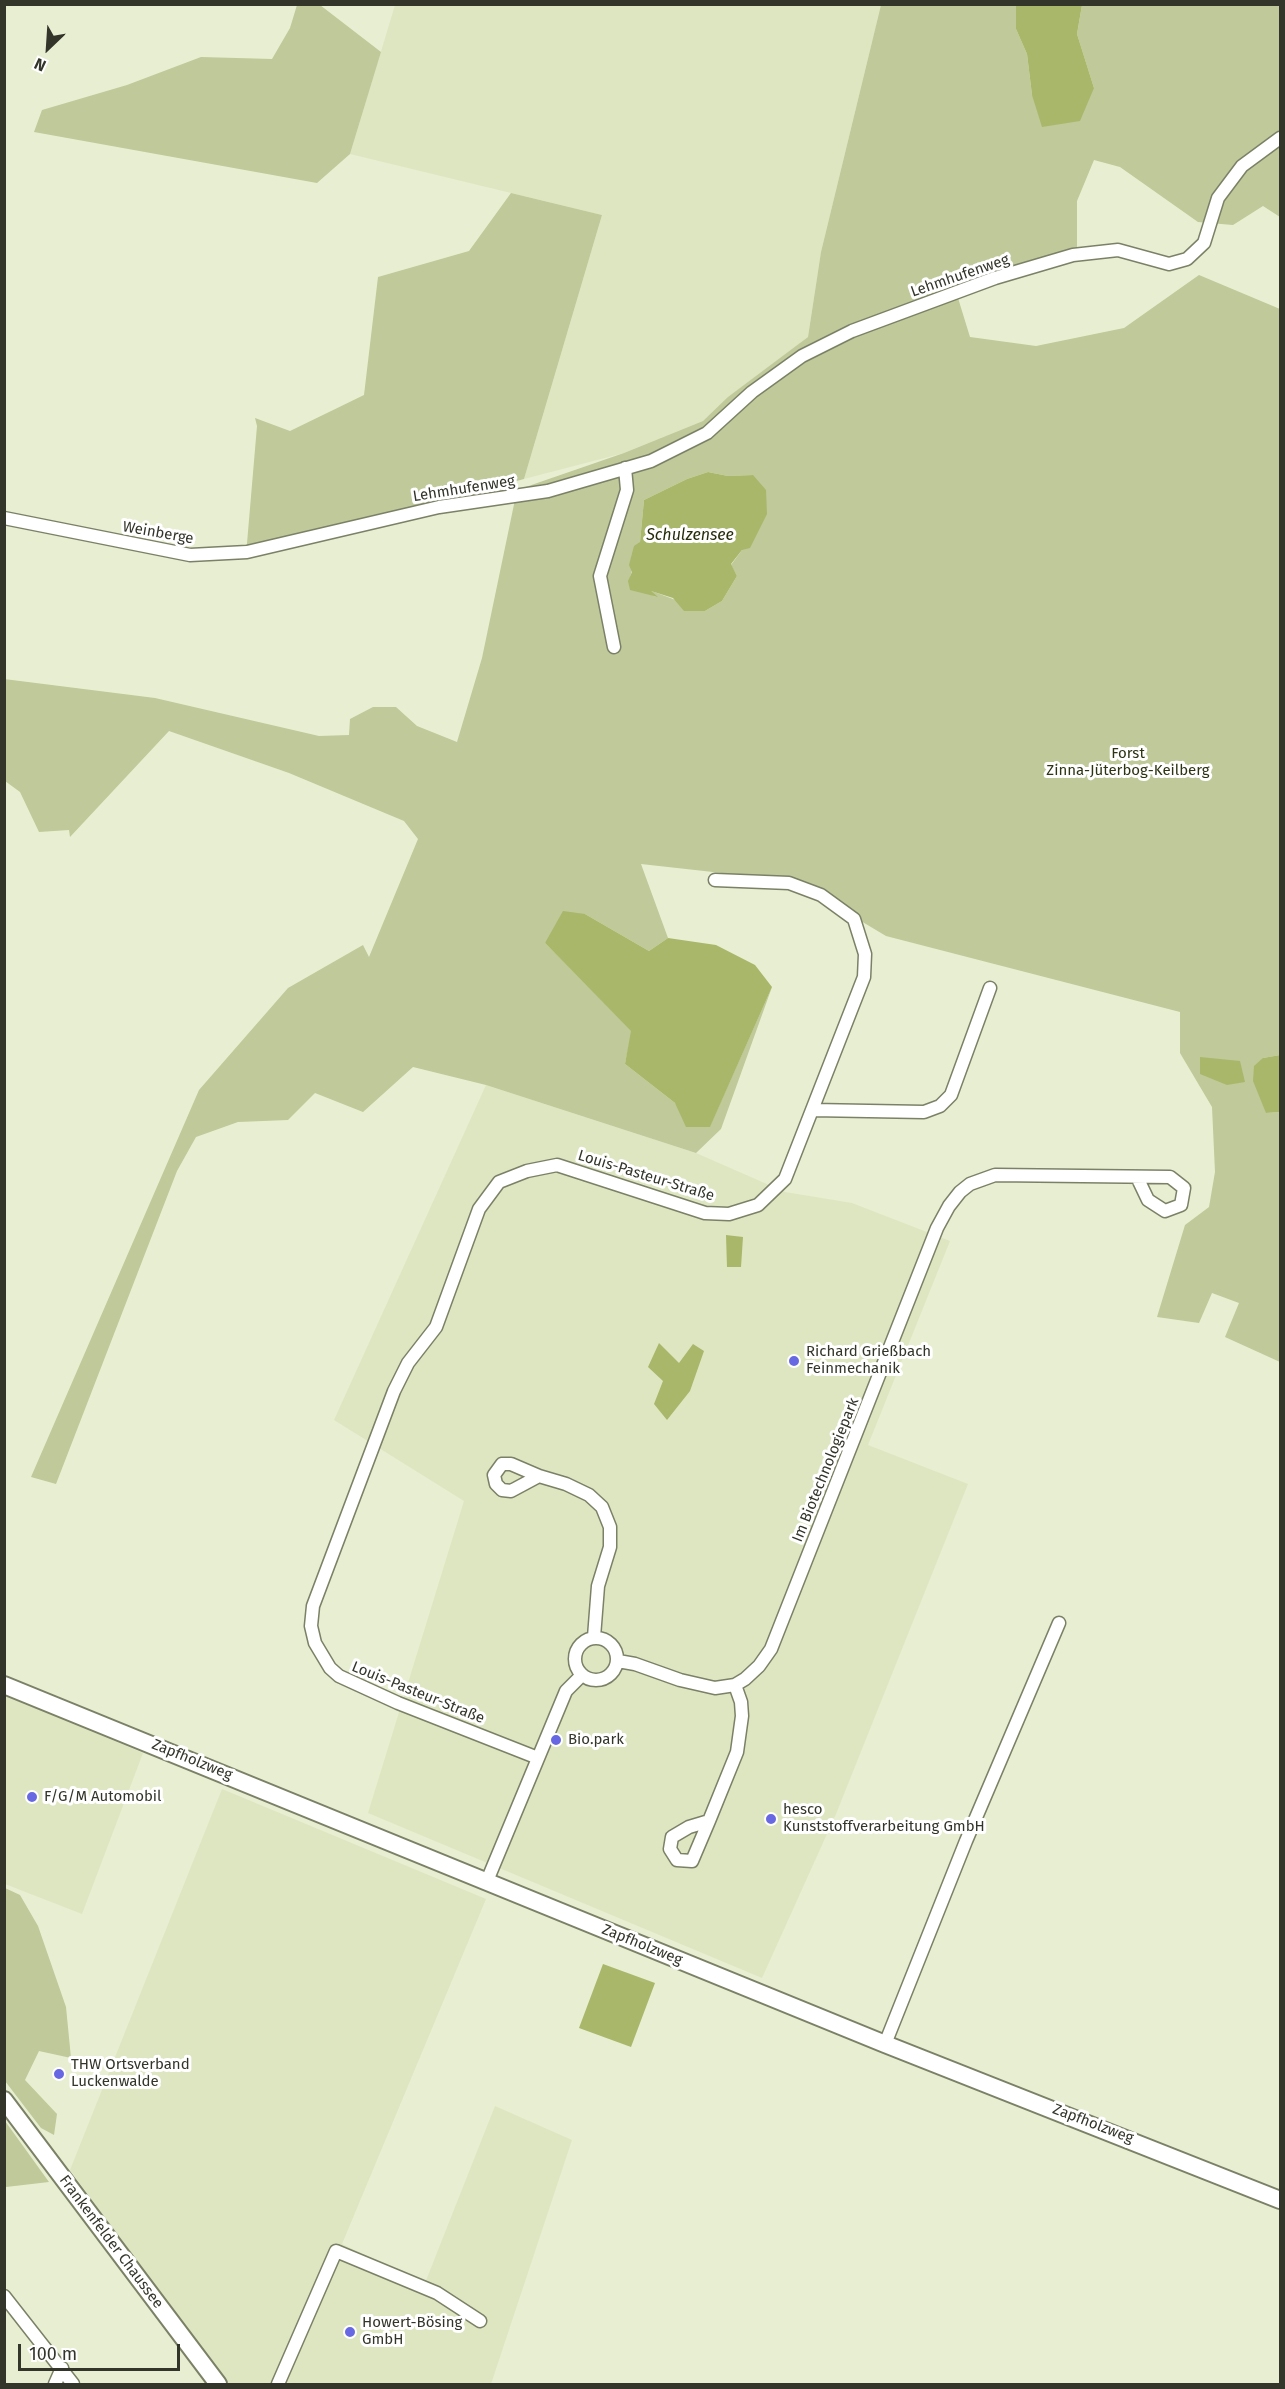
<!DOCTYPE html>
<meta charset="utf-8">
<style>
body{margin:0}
#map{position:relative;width:1285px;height:2389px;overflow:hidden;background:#e8eed1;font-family:"Fira Sans",sans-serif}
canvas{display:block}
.frame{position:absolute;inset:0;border:6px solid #33352a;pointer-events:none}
.north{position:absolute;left:18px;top:18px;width:60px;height:60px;-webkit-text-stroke:4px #fff;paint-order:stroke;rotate:205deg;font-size:16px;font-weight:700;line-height:24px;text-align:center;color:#33352a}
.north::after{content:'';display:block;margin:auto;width:21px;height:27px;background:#33352a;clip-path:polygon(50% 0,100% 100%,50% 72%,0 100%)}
.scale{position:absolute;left:18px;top:2344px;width:162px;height:27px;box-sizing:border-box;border:3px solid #33352a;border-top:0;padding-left:8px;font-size:18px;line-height:21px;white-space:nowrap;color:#33352a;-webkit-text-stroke:4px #fff;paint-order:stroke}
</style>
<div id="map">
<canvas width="1285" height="2389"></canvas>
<div class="frame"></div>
<div class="north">N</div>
<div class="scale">100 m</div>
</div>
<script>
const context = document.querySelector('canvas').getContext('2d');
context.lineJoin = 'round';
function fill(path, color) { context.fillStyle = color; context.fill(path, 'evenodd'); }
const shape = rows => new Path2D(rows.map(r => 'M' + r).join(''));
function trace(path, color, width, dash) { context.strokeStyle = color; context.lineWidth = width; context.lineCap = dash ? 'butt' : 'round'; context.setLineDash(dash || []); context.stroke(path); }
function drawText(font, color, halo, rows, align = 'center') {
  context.font = font + ' "Fira Sans",sans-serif'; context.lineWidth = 6; context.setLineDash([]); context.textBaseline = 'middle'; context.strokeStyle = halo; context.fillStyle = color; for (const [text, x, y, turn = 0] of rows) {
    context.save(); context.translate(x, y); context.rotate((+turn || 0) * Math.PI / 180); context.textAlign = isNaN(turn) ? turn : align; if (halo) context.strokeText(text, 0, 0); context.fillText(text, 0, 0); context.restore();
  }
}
fill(shape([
 [395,5,881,5,821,252,808,337,703,421,624,453,524,479,602,215,350,154],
 [486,1085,696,1153,785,1192,852,1203,950,1241,868,1445,968,1484,836,1814,762,1978,368,1813,464,1501,334,1420],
 [5,1695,143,1753,82,1914,5,1884],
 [222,1789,486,1899,342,2244,425,2283,495,2106,572,2140,491,2384,228,2384,70,2170]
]), '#dde6c1');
fill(shape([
 [297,5,320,5,381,52,350,154,317,183,34,132,42,110,127,85,201,57,272,59,290,28],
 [881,5,1016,5,1016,29,1027,54,1032,95,1094,88,1077,34,1082,5,1280,5,1280,217,1263,206,1233,225,1198,222,1120,167,1094,160,1077,201,1077,247,954,285,970,337,1036,346,1124,328,1199,275,1280,309,1280,1055,1263,1058,1266,1113,1280,1112,1280,1362,1225,1337,1239,1303,1212,1293,1199,1323,1157,1317,1185,1225,1209,1207,1215,1172,1212,1107,1180,1053,1180,1012,886,936,794,881,641,864,668,938,649,951,585,914,545,943,632,1031,625,1064,675,1103,710,1126,772,987,721,1129,696,1153,486,1085,413,1067,363,1112,315,1093,288,1120,238,1122,196,1137,177,1171,56,1484,31,1477,199,1090,288,988,363,945,369,957,418,839,404,821,289,773,169,731,70,837,69,830,39,832,20,792,5,781,4,679,155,698,319,736,349,735,350,719,373,707,396,707,417,726,457,742,482,658,517,490,624,453,703,421,728,397,808,337,821,252],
 [708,472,728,476,753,475,742,550,731,565,737,576,722,601,705,611,649,590,656,597,629,581,640,542,644,500,687,479],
 [511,193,602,215,524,479,246,555,257,426,255,418,290,431,364,395,378,277,469,251],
 [5,1888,20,1895,38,1926,66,2007,71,2058,39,2051,25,2080,57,2114,54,2135,41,2128,5,2081],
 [5,2121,49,2182,6,2187,5,2185]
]), '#bfc999');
fill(shape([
 [1016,5,1082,5,1077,34,1094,88,1080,121,1042,127,1032,95,1027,54,1016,29],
 [708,472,728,476,753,475,766,490,767,514,750,548,742,550,731,564,737,576,722,601,705,611,684,611,673,598,651,591,658,597,630,590,628,581,632,572,629,565,634,546,640,542,644,500,687,479],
 [563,911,585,914,649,951,668,938,716,945,755,965,772,987,710,1127,686,1127,675,1103,625,1064,631,1031,545,943],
 [1280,1055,1280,1112,1266,1113,1253,1081,1254,1066,1263,1058],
 [1200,1057,1240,1061,1245,1082,1227,1085,1200,1074],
 [726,1235,743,1237,741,1267,727,1267],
 [659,1343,679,1363,693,1344,704,1351,690,1391,667,1420,654,1404,663,1381,648,1367],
 [603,1964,655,1983,631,2047,579,2028]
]), '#a9b76a');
const minor = shape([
 [4,518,190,555,247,552,439,507,548,491,651,461,707,433,752,392,802,356,852,331,995,278,1073,255,1118,250,1169,264,1187,259,1204,243,1218,198,1242,166,1280,138],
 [614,647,600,576,627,490,625,468],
 [813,1110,924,1112,940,1106,951,1095,990,988],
 [502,1464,511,1464,539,1476,511,1491,502,1490,496,1484,494,1475,502,1464],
 [539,1476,566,1484,589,1495,602,1507,610,1527,610,1547,598,1586,594,1637],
 '575 1659a21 21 0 1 1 42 0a21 21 0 1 1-42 0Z',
 [618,1661,635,1664,680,1680,715,1688,735,1685,745,1679,759,1666,771,1649,937,1228,949,1206,960,1192,970,1184,995,1175,1170,1177,1184,1188,1181,1205,1165,1211,1148,1200,1137,1177],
 [538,1758,398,1703,339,1676,330,1668,315,1643,311,1626,313,1606,394,1391,408,1363,436,1327,479,1209,499,1182,527,1171,557,1165,705,1213,729,1214,758,1205,785,1179,864,977,865,954,854,919,821,895,789,883,715,880],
 [709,1821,689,1827,672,1837,670,1849,677,1860,692,1861,709,1821,737,1752,742,1716,741,1702,735,1685],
 [487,1881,566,1691,582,1675],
 [885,2044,966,1841,1059,1623],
 [4,2296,73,2384],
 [55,2384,62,2368],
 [278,2384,336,2251,437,2293,480,2321]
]);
const tertiary = shape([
 [4,1685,885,2044,1280,2200],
 [4,2100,218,2384]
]);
trace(minor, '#7b8166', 15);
trace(tertiary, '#7b8166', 20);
trace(minor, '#fff', 12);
trace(tertiary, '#fff', 16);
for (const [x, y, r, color] of [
 [794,1361,6,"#6768e2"],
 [556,1740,6,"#6768e2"],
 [32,1797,6,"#6768e2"],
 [771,1819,6,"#6768e2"],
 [59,2074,6,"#6768e2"],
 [350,2332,6,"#6768e2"]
]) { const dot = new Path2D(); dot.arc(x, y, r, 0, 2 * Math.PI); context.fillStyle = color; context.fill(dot); trace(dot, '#fff', 2); }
drawText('15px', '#33352a', '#fff', [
 ["Lehmhufenweg",960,276,-19],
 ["Lehmhufenweg",464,489,-9],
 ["Weinberge",158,533,10],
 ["Louis-Pasteur-Straße",646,1176,17],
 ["Im Biotechnologiepark",826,1470,-68],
 ["Louis-Pasteur-Straße",418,1693,22],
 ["Zapfholzweg",192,1760,22],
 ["Zapfholzweg",642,1945,22],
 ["Zapfholzweg",1093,2124,21],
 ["Frankenfelder Chaussee",111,2242,53]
]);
drawText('15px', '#2e3312', '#fff', [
 ["Forst",1128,754],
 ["Zinna-Jüterbog-Keilberg",1128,771]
]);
drawText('15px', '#33352a', '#fff', [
 ["Richard Grießbach",806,1352],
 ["Feinmechanik",806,1369],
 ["Bio.park",568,1740],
 ["F/G/M Automobil",44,1797],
 ["hesco",783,1810],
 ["Kunststoffverarbeitung GmbH",783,1827],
 ["THW Ortsverband",71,2065],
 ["Luckenwalde",71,2082],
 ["Howert-Bösing",362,2323],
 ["GmbH",362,2340]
], 'left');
drawText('italic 16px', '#272d0a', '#fff', [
 ["Schulzensee",690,536]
]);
</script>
